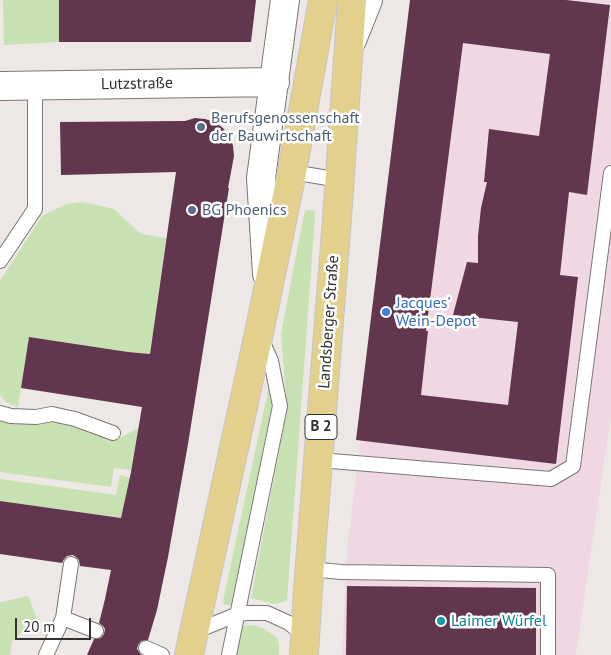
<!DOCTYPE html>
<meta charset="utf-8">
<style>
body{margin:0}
#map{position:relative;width:611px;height:655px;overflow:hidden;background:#ede8e6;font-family:"PT Sans",sans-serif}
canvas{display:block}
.scale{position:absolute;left:15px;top:618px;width:76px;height:22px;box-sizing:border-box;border:2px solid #333130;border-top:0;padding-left:6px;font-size:15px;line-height:18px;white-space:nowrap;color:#333130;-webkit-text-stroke:4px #fff;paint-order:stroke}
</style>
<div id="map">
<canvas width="611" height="655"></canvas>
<div class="scale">20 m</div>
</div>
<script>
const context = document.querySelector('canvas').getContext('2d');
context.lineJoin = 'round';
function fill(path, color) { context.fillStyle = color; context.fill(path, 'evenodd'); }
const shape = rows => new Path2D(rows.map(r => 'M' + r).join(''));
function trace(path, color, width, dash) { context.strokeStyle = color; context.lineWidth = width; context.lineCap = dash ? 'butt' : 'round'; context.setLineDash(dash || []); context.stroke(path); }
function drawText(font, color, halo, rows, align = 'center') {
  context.font = font + ' "PT Sans",sans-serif'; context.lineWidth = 5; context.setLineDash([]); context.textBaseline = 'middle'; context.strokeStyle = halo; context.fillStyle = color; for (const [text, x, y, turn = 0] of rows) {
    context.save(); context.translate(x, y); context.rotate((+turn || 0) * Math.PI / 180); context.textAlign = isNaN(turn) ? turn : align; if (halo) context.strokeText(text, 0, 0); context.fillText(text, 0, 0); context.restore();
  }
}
fill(shape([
 [413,0,611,0,611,415,576,655,342,655,347,551]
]), '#efd8e3');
fill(shape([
 [3,0,59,0,59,42,4,45],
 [83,202,114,209,141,234,166,238,150,354,128,352,29,337,18,407,7,403,0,395,0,281,42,216,66,204],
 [306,210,311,210,315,212,315,216,287,600,281,603,274,604,251,598,287,409,281,334,304,214],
 [270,382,273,409,233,603,231,605,228,605,224,604,223,601],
 [0,420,28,423,67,422,115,440,139,428,131,470,114,468,111,487,0,472],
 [120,475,130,478,121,518,0,501,0,479,116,495],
 [28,596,37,619,12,641,10,655,0,655,0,602],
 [254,625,265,629,277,638,279,644,279,655,232,655,237,626]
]), '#c7e1b2');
fill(shape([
 [59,0,256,0,251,42,59,42],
 [410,0,566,0,610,5,587,195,569,192,560,275,578,277,556,464,356,440],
 [463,43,550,54,539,136,489,129,484,182,487,182,481,208,478,236,478,263,467,262,453,315,518,322,508,405,421,395,428,331,426,331],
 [195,118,205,119,215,122,223,128,231,140,233,146,234,156,228,188,229,188,188,444,168,557,157,610,148,640,141,641,138,645,137,649,141,655,87,655,94,639,101,638,104,634,105,629,103,626,99,623,105,599,111,570,80,566,79,560,76,557,73,555,67,556,64,559,62,563,0,554,0,501,121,518,131,472,142,407,21,388,29,337,128,352,150,354,176,172,61,175,60,122,185,121],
 [347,586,536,588,536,655,346,655]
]), '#62364e');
const lane = shape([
 [292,172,340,180],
 [0,261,35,209,35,85],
 [0,413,11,416,36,417,52,414,75,419,113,433],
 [319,460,551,479,573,466,611,173],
 [310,569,341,572,548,575,548,655],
 [63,618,96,631],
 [194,632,238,614,248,613,267,613,289,623,305,636],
 [146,648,162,655],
 [46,655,63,618,71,564],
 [229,655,280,406,271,361,261,338]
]);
const street = shape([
 [352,40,368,0],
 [0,86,275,82],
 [267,274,261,178,285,0]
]);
const primary = shape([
 [189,655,259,333,292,172,323,0],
 [304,655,308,589,337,219,352,0]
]);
trace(lane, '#7a7673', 16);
trace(street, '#7a7673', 30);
trace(primary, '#c6c5c5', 30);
trace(lane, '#fff', 14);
trace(street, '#fff', 28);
trace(primary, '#e2d08c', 28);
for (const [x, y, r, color] of [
 [201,127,5,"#5c6f8a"],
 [192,210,5,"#5c6f8a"],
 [386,312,5,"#3f7fe0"],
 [441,621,5,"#0f9aa8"]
]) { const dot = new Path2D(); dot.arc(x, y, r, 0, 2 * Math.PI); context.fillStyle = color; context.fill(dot); trace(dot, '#fff', 2); }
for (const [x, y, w] of [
 [321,427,32]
]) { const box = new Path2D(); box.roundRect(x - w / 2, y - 12.5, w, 25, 4); context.fillStyle = '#fff'; context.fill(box); trace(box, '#333130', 1); }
drawText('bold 15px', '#333130', null, [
 ["B 2",321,427]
]);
drawText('16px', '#333130', '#fff', [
 ["Lutzstraße",137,84,-1],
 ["Landsberger Straße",329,322,-86]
]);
drawText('16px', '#4e5e75', '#fff', [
 ["Berufsgenossenschaft",211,118],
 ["der Bauwirtschaft",211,136],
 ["BG Phoenics",202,210]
], 'left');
drawText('16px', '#366cbe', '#fff', [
 ["Jacques’",396,303],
 ["Wein-Depot",396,321]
], 'left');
drawText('16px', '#0d838f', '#fff', [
 ["Laimer Würfel",451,621]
], 'left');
</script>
